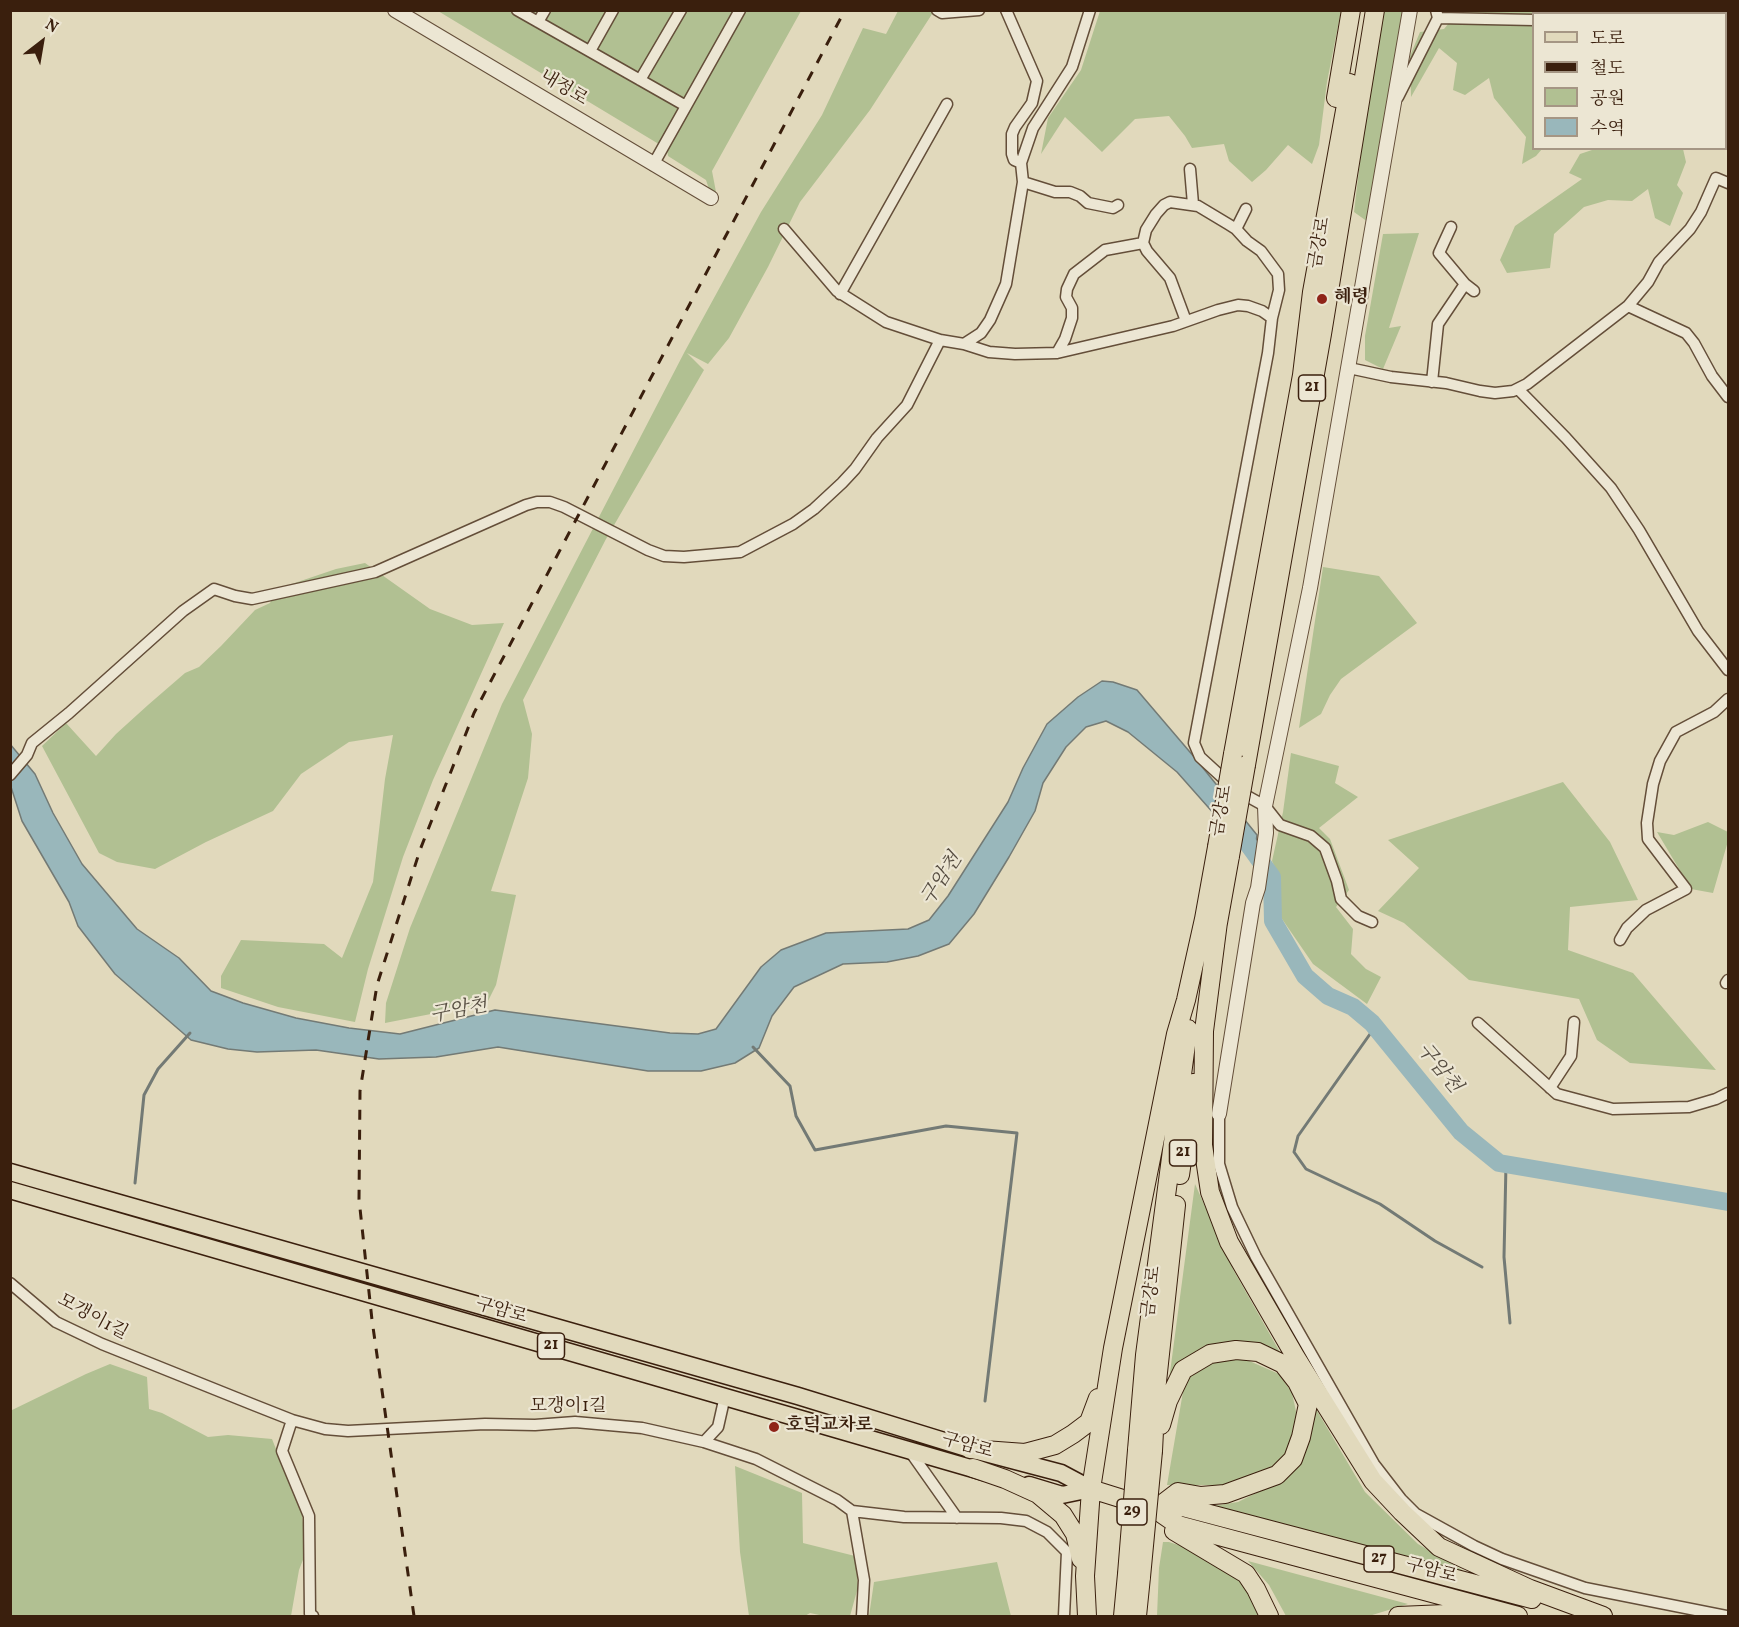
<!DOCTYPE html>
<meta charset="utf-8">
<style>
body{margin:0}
#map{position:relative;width:1739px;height:1627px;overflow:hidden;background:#e1d9bc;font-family:Vollkorn,"Noto Serif KR",serif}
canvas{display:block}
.frame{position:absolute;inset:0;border:12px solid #3a1f0d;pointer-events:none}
.legend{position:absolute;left:1532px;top:12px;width:195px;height:138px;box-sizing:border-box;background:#ece6d3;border:2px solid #a59684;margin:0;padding:8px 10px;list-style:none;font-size:18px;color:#3a1f0d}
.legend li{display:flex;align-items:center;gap:12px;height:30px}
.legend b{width:30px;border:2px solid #a59684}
.north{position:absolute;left:12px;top:12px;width:60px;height:60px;-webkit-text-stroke:4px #ece6d3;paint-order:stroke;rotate:31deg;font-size:16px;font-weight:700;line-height:24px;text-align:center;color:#3a1f0d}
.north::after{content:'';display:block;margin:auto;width:21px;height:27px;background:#3a1f0d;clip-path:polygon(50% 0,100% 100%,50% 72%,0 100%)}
</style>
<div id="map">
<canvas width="1739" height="1627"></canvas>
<div class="frame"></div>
<ul class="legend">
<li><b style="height:8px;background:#e1d9bc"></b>도로</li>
<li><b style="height:8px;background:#3a1f0d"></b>철도</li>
<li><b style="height:16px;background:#b1c092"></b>공원</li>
<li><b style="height:16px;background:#99b7bb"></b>수역</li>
</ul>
<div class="north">N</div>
</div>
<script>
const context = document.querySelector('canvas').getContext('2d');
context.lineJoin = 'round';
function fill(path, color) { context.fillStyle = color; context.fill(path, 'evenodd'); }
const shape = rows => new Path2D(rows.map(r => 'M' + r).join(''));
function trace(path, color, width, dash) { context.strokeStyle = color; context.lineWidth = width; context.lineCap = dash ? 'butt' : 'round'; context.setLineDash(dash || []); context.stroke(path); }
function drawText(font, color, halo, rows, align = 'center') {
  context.font = font + ' Vollkorn,"Noto Serif KR",serif'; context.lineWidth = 4.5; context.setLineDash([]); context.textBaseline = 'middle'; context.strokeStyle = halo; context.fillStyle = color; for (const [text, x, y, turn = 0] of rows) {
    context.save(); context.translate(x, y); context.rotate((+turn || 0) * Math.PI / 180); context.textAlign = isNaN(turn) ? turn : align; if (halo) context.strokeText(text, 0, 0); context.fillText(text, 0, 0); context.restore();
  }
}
fill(shape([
 [438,11,801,11,712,171,716,192,709,189,706,180,668,156,667,149],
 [898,11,934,11,870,110,800,202,768,267,729,338,708,364,687,353,704,370,606,539,523,700,532,734,528,778,491,891,516,895,496,985,487,1003,385,1023,386,1003,410,928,502,704,685,351,761,212,822,115,863,28,886,34],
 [1100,11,1341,11,1327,82,1319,145,1312,164,1288,145,1266,170,1252,182,1229,161,1224,144,1192,148,1185,136,1169,116,1135,119,1102,152,1065,117,1041,154,1048,118,1081,70],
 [1383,11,1403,11,1368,222,1354,212,1367,102],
 [1459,11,1658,11,1649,14,1534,14,1534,148,1542,149,1536,156,1522,164,1526,137,1494,98,1489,78,1465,95,1453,90,1457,63,1439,48,1411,97,1410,56,1420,32,1444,29],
 [1595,149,1683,149,1686,162,1677,185,1683,193,1670,226,1655,218,1648,189,1632,201,1608,200,1584,207,1554,234,1550,268,1507,273,1500,260,1515,226,1582,179,1569,173,1580,154],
 [1419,233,1389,328,1401,326,1383,369,1365,360,1365,336,1383,234],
 [365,563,430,609,472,625,504,623,433,780,403,857,368,969,355,1022,278,1007,221,988,221,976,241,940,324,944,342,958,373,882,385,779,393,735,349,742,301,774,273,811,206,842,155,869,117,862,99,853,42,746,66,723,96,756,116,734,148,705,185,673,199,667,221,646,255,610,270,603,277,589,336,569],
 [1323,567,1379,576,1417,623,1341,679,1330,695,1321,714,1299,728],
 [1291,753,1339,766,1335,783,1358,797,1319,828,1330,839,1349,890,1336,907,1353,929,1351,954,1366,969,1381,977,1367,1004,1313,964,1280,916,1279,876,1272,861,1283,812],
 [1563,782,1610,842,1638,900,1570,907,1568,950,1633,973,1716,1070,1630,1063,1597,1040,1579,999,1469,980,1404,923,1378,911,1419,868,1388,840],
 [1708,822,1728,832,1728,841,1713,893,1691,889,1657,832,1674,835],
 [1195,1184,1234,1271,1281,1354,1247,1343,1196,1352,1169,1380],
 [1220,1359,1247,1360,1279,1374,1292,1393,1297,1416,1286,1454,1273,1469,1232,1485,1167,1485,1185,1380],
 [110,1364,147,1377,149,1409,162,1413,208,1437,228,1435,272,1439,302,1514,306,1552,299,1570,291,1616,11,1616,10,1411,86,1374],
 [1316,1409,1365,1492,1418,1544,1474,1577,1207,1507,1238,1502,1286,1478],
 [735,1466,802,1493,803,1543,855,1556,858,1587,850,1616,824,1616,810,1613,805,1616,749,1616,740,1552],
 [1163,1542,1169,1542,1194,1550,1245,1583,1260,1616,1157,1616,1159,1568],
 [1248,1561,1408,1604,1369,1616,1286,1616,1269,1585],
 [997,1562,1011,1616,869,1616,874,1582]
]), '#b1c092');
const water = shape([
 [1102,681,1113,682,1137,690,1195,758,1257,835,1253,863,1239,842,1177,772,1128,732,1106,721,1086,727,1066,747,1043,783,1035,811,1009,857,974,914,949,944,918,956,887,962,843,964,794,987,772,1016,759,1048,735,1063,701,1071,648,1071,498,1047,436,1057,379,1059,316,1050,257,1052,228,1049,191,1040,115,974,78,926,69,902,22,821,11,787,10,744,35,774,53,813,82,864,137,929,179,958,211,991,243,1003,296,1018,349,1028,400,1034,495,1010,670,1033,698,1034,716,1029,761,967,781,950,826,933,908,929,929,920,948,896,1008,802,1023,768,1047,724,1078,697,1102,681]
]);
fill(water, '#99b7bb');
trace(water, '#737a75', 1.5);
trace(shape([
 [1375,1027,1298,1136,1294,1152,1306,1169,1380,1204,1435,1241,1482,1267],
 [753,1047,790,1086,796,1116,815,1150,946,1126,1017,1133,985,1401],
 [1506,1164,1504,1257,1510,1323],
 [135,1183,144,1095,158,1069,190,1033]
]), '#737a75', 3);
trace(shape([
 [1240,833,1272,877,1273,921,1305,976,1328,996,1353,1007,1372,1023,1461,1132,1499,1163,1728,1202]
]), '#99b7bb', 18);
const minor = shape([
 [517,10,686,106],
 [937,10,942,13,979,10],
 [1006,10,1037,81,1032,103,1015,127,1012,134,1012,154,1014,160,1021,163],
 [1436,10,1438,18,1534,20],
 [1726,21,1728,22],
 [538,22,545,10],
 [590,51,613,10],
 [640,80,681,10],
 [1398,97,1438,18],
 [653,165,740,10],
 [1190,169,1193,204],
 [1023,182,1055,192,1070,192,1080,196,1088,203,1113,208,1118,205],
 [1451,227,1439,253,1465,284,1474,291],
 [784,229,837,291,886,322,940,340,964,344,989,352,1015,354,1057,353,1173,326,1218,310,1238,305,1248,306,1262,311,1272,318],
 [1236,229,1246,209],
 [1143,243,1147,251,1170,278,1186,321],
 [840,294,947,104],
 [1628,306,1648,282,1659,262,1690,229,1701,212,1716,178,1728,183],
 [964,344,981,333,990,320,1006,284,1023,182,1021,163,1033,128,1072,67,1090,10],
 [1057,353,1065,339,1072,318,1072,308,1066,297,1067,289,1074,274,1105,250,1143,243,1146,230,1156,214,1164,205,1170,202,1198,206,1228,224,1236,229,1247,241,1261,251,1278,274,1279,290,1272,318,1268,353,1194,743,1200,757,1236,790,1265,806,1280,825,1311,836,1325,848,1337,881,1341,899,1358,916,1372,922],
 [1349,368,1391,377,1446,383,1480,391,1495,393,1513,391,1527,384,1628,306,1686,333,1694,343,1712,376,1728,397],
 [1432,382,1438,324,1465,284],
 [1518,389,1566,438,1611,488,1639,530,1698,631,1728,670],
 [10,775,27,755,32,743,69,713,183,611,214,589,235,596,252,599,375,572,526,505,537,502,550,502,564,507,648,550,664,556,684,557,740,552,793,524,814,509,842,483,855,469,877,438,907,405,940,340],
 [1620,940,1627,928,1646,910,1686,889,1648,839,1647,823,1653,784,1660,761,1676,732,1714,712,1728,699],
 [1726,983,1728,980],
 [1478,1023,1557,1094,1613,1109,1689,1107,1716,1099,1728,1093],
 [1550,1088,1571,1056,1574,1022],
 [1219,1114,1219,1164,1232,1207,1256,1257,1374,1464,1401,1499,1416,1514,1474,1546,1502,1559,1585,1588,1726,1616],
 [10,1283,56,1322,102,1344,254,1405,292,1420,325,1429,348,1431,485,1424,535,1425,575,1422,642,1428,704,1442,756,1459,837,1500,852,1511,904,1517,1001,1518,1026,1521,1047,1532,1067,1552,1064,1616],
 [292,1420,282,1451,309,1516,310,1614,313,1616],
 [704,1442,718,1427,725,1396],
 [909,1450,957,1518],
 [852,1511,864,1580,862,1616]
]);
const tertiary = shape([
 [395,10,711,198],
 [1219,1114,1253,903,1258,888,1266,833,1265,806,1310,588,1410,10]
]);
const primary = shape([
 [10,1172,798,1396,970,1449,1061,1473,1091,1489],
 [10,1190,984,1472],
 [1029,1485,1062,1495,1091,1489]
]);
const trunk = shape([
 [1336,98,1351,10],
 [1233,754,1302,375,1312,292,1350,83],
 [1246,765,1322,334,1375,10],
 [1218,922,1204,1031,1203,1145,1210,1192,1229,1242,1295,1356,1373,1481,1402,1512,1439,1547,1530,1589,1603,1616],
 [1202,930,1217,847],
 [1216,934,1230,856],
 [1180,1175,1193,1083],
 [970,1449,1025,1453,1055,1445,1073,1434,1089,1422,1098,1398],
 [1137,1450,1145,1355,1188,1029],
 [1153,1451,1156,1391,1176,1205],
 [973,1468,1005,1479,1038,1494,1063,1515,1075,1534,1081,1559],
 [1091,1489,1155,1509,1178,1525,1518,1616],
 [1157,1508,1178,1492,1201,1496,1225,1494,1277,1475,1293,1459,1301,1437,1308,1404,1297,1382,1283,1364,1258,1352,1236,1350,1210,1354,1183,1370,1168,1401,1161,1425],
 [1155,1509,1183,1507,1532,1599],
 [1174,1531,1246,1574,1256,1589,1269,1616],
 [1087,1616,1085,1576,1091,1489,1113,1348,1176,1034,1186,1000,1204,919],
 [1123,1616,1127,1574],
 [1137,1616,1141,1577],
 [1398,1616,1446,1614,1471,1616]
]);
trace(minor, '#644e39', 13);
trace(tertiary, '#644e39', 16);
trace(primary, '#3a1f0d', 19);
trace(trunk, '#3a1f0d', 20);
trace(minor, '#ece6d3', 10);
trace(tertiary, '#ece6d3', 14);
trace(primary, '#e1d9bc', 16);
trace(trunk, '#e1d9bc', 18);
trace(shape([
 [414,1616,372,1320,359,1199,360,1091,377,985,420,850,474,713,845,10]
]), '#3a1f0d', 3, [10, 10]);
const trunkBridge = shape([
 [1217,847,1233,754],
 [1230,856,1246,765],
 [1127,1574,1137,1450],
 [1141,1577,1153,1451]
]);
trace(trunkBridge, '#3a1f0d', 20, []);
trace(trunkBridge, '#e1d9bc', 18);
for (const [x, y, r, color] of [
 [1322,299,6,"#8f2418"],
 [774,1427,6,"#8f2418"]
]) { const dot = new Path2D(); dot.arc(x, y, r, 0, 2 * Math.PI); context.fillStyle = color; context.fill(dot); trace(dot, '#ece6d3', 2); }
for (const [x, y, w] of [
 [1312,388,27],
 [1183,1153,27],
 [551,1346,27],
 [1132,1512,30],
 [1379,1559,30]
]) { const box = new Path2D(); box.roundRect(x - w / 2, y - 13, w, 26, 4.5); context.fillStyle = '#ece6d3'; context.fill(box); trace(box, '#3a1f0d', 1.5); }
drawText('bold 16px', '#3a1f0d', null, [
 ["21",1312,388],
 ["21",1183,1153],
 ["21",551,1346],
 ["29",1132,1512],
 ["27",1379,1559]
]);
drawText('18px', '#3a1f0d', '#ece6d3', [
 ["내정로",563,89,31],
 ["금강로",1321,243,-80],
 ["금강로",1223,811,-80],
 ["금강로",1153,1292,-83],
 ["구암로",501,1312,16],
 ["모갱이1길",92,1318,28],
 ["모갱이1길",568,1408],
 ["구암로",967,1447,16],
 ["구암로",1431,1572,15]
]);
drawText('bold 18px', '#3a1f0d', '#ece6d3', [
 ["혜령",1334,299],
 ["호덕교차로",786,1427]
], 'left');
drawText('italic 20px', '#564d41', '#ece6d3', [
 ["구암천",943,880,-57],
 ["구암천",459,1012,-11],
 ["구암천",1438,1069,51]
]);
</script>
